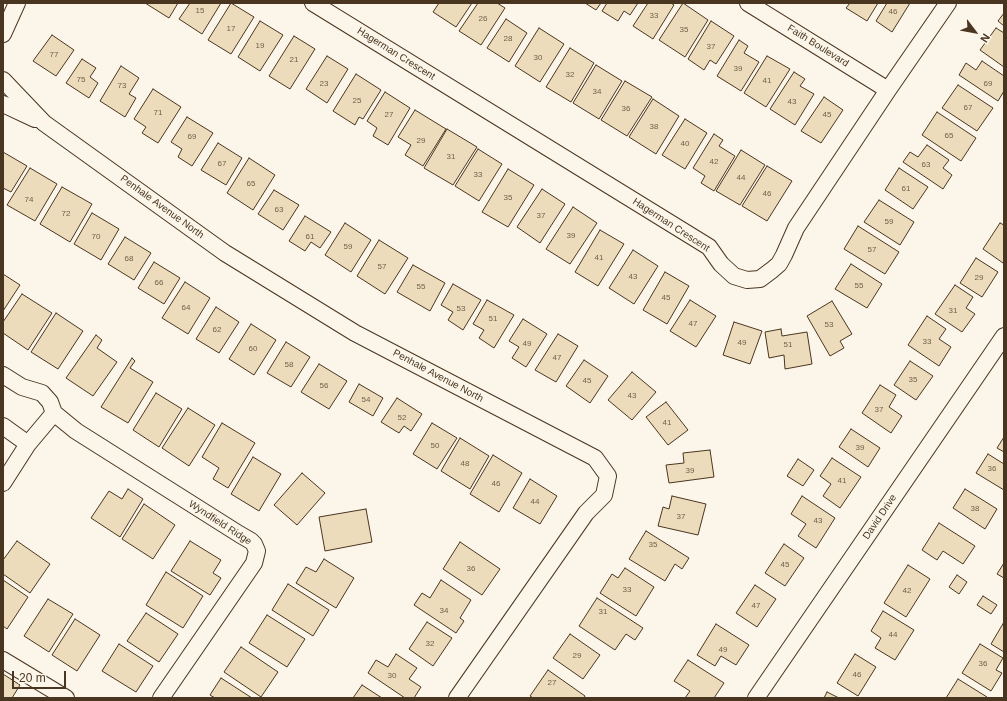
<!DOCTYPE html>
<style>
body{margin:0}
#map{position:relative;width:1007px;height:701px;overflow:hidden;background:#fbf6e9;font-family:Helvetica,sans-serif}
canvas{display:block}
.frame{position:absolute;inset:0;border:4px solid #4a3520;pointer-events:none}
.north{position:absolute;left:955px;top:12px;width:40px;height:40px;-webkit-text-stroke:3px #fbf6e9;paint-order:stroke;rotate:122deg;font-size:11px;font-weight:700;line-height:16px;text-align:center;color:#4a3520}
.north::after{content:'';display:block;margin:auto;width:14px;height:18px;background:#4a3520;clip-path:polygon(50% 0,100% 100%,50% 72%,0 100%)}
.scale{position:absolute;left:12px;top:671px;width:54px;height:18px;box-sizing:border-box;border:2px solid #4a3520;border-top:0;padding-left:5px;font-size:12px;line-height:14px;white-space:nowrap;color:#4a3520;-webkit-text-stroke:3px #fbf6e9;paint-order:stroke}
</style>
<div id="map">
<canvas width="1007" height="701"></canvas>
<div class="frame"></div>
<div class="north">N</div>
<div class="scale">20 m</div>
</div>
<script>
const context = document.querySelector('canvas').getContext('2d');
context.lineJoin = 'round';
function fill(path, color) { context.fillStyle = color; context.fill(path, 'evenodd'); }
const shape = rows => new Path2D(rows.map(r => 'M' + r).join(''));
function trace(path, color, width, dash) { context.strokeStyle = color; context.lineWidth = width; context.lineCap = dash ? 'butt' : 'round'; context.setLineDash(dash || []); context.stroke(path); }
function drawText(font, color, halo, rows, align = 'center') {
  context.font = font + ' Helvetica,sans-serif'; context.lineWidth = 3; context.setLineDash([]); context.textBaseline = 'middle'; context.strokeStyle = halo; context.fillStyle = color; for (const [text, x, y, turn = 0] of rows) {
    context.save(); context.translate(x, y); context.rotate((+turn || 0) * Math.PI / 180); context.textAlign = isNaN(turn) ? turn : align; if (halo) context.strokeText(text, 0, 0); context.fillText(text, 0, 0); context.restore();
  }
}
const building = shape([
 [145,3,178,3,169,18,145,3],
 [190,3,221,3,202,34,179,19,190,3],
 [231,3,254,17,231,54,208,40,231,3],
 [439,3,472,3,456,27,433,12,439,3],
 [478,3,497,3,505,8,481,45,459,31,478,3],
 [585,3,601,3,596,10,585,3],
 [607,3,638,3,630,15,624,11,618,21,602,11,607,3],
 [648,3,671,3,674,5,653,39,633,26,648,3],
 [683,3,708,20,685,57,659,40,683,3],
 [850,3,878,3,867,21,846,8,850,3],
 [887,3,910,3,892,32,876,21,887,3],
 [1004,13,1004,26,998,21,1004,13],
 [506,19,527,33,509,62,487,48,506,19],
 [260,21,283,35,260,71,238,57,260,21],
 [711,21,734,36,716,64,710,60,704,70,688,59,711,21],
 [539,28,564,44,540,82,515,66,539,28],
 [996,28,1004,33,1004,67,980,50,996,28],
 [52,35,74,50,56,76,33,61,52,35],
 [294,36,315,49,290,89,269,76,294,36],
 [739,40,748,46,744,53,759,62,741,91,717,76,739,40],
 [570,48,594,63,571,102,546,87,570,48],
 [327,56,348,69,327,103,306,89,327,56],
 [767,56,790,69,766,107,744,93,767,56],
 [82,59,96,68,90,77,98,83,89,98,66,83,82,59],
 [982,61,1004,76,1004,91,998,101,959,75,966,63,976,70,982,61],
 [596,65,622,81,599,119,573,103,596,65],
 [121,66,139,78,129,94,136,98,125,117,100,101,121,66],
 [794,72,805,79,800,86,814,94,795,125,770,109,794,72],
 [356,74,381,90,363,119,359,117,355,125,333,111,356,74],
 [625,81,652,97,627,136,601,120,625,81],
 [958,85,993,108,977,131,942,108,958,85],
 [153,89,181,107,158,143,142,133,146,127,134,119,153,89],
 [385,92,410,108,388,145,373,136,377,128,367,121,385,92],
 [824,97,843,110,821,143,801,131,824,97],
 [653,99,679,116,656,154,629,137,653,99],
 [415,110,446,129,423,166,405,155,411,145,398,137,415,110],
 [937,112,976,138,961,161,922,135,937,112],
 [187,117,213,133,192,166,178,157,182,149,171,142,187,117],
 [685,119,707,133,685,169,662,155,685,119],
 [447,129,477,147,453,185,424,168,447,129],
 [714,134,723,140,719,146,735,156,714,191,701,183,705,176,693,168,714,134],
 [218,143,242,158,226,185,201,170,218,143],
 [927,145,949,160,943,168,952,175,943,189,903,162,910,152,918,157,927,145],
 [478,149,502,164,479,201,455,186,478,149],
 [741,150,765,165,740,205,716,191,741,150],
 [3,152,27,166,11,192,3,188,3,152],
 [249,158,275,175,253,210,227,193,249,158],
 [767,166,792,181,767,221,742,206,767,166],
 [30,168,57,184,35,221,7,205,30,168],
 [899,168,928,187,913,209,885,190,899,168],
 [508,169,534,185,508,227,482,212,508,169],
 [62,187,92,204,70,242,40,224,62,187],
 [542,189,565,204,540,243,517,227,542,189],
 [274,190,299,205,283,230,258,214,274,190],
 [879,200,914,222,900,245,864,222,879,200],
 [573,207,597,223,570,264,546,249,573,207],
 [92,213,119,229,101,260,74,244,92,213],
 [305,216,331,232,320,248,311,242,305,251,289,241,305,216],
 [345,223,371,240,351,272,325,255,345,223],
 [1000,223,1004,225,1004,261,1003,263,983,249,1000,223],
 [858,226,899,252,885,274,844,249,858,226],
 [600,230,624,244,598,286,575,272,600,230],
 [125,237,151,253,134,280,108,264,125,237],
 [379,240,408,258,385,294,357,276,379,240],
 [633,250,658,266,634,304,609,288,633,250],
 [976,258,998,272,982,297,960,283,976,258],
 [154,262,180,278,164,304,138,288,154,262],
 [851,264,882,284,867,308,835,289,851,264],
 [413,265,445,283,430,311,397,292,413,265],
 [665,272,689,286,667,324,643,310,665,272],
 [3,274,20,285,3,311,3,274],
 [185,282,210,298,188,334,162,318,185,282],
 [453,284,481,300,463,330,448,320,453,312,441,305,453,284],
 [955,285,973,297,966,308,975,314,962,332,935,314,955,285],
 [22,294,52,313,28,350,3,333,3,322,22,294],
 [487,300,514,315,494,348,479,338,484,330,473,324,487,300],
 [690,300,716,316,696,347,670,331,690,300],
 [832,301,852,334,840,341,844,348,830,356,807,316,832,301],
 [216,307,239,322,219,353,196,339,216,307],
 [56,313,83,331,58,369,31,352,56,313],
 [927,316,946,329,939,339,951,347,939,366,908,345,927,316],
 [523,319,547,334,526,367,512,358,519,347,509,341,523,319],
 [734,322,762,331,750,364,723,355,734,322],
 [251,324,276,340,254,375,229,359,251,324],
 [781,329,782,336,807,332,812,364,785,369,784,355,769,358,765,332,781,329],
 [558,334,578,346,556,382,535,370,558,334],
 [96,335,102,340,97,348,117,362,93,396,66,378,96,335],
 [286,342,310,357,291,387,267,373,286,342],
 [132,358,135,361,130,368,153,382,128,423,101,407,132,358],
 [584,360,608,376,590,403,566,386,584,360],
 [910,361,933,376,916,400,894,385,910,361],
 [319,364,347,381,329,409,301,392,319,364],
 [632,372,656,392,632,420,608,400,632,372],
 [359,384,383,398,373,416,349,402,359,384],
 [880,385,896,395,889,407,902,416,891,433,862,413,880,385],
 [156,393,182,409,159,447,133,430,156,393],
 [397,398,422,414,411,431,404,426,399,433,381,422,397,398],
 [666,402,688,430,668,445,646,417,666,402],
 [188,408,215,425,189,466,162,448,188,408],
 [222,423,255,443,228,488,213,479,219,468,202,457,222,423],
 [432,423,457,438,437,469,413,454,432,423],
 [851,429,880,448,868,467,839,447,851,429],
 [1004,437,1004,452,997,448,1004,437],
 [460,438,489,456,470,489,441,471,460,438],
 [710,450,714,477,669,483,666,465,684,463,683,453,710,450],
 [988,454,1004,464,1004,490,976,473,988,454],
 [493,455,522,473,499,512,470,494,493,455],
 [253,457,281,474,259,511,231,494,253,457],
 [832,458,861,477,840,508,823,496,831,484,820,476,832,458],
 [798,459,814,470,803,486,787,476,798,459],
 [302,473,325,493,297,525,274,505,302,473],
 [530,479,557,496,540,524,513,508,530,479],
 [128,489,143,499,120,537,91,518,109,491,122,499,128,489],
 [965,489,997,509,985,529,953,508,965,489],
 [672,496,706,504,698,535,658,526,663,507,669,509,672,496],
 [802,496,835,518,816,548,798,536,806,524,791,514,802,496],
 [144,504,175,525,153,559,122,539,144,504],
 [366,509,372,542,325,551,319,517,366,509],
 [939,523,975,546,963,564,943,551,937,560,922,550,939,523],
 [646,531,689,558,682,569,675,564,665,581,629,559,646,531],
 [17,541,50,564,30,593,3,574,3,560,17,541],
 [190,541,221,560,213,573,221,578,210,595,171,571,190,541],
 [460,542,500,569,482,595,443,569,460,542],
 [784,544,804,558,785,586,765,573,784,544],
 [324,559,354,578,336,608,296,583,306,567,316,572,324,559],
 [1004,563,1004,578,997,574,1004,563],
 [908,565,930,579,906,617,884,603,908,565],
 [625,568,654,587,636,616,600,593,612,574,618,578,625,568],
 [166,572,203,596,183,628,146,605,166,572],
 [957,575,967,582,959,594,949,587,957,575],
 [3,580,28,597,7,629,3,626,3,580],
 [441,580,471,600,460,618,464,621,456,633,414,605,422,593,430,598,441,580],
 [288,584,329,610,313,636,272,610,288,584],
 [755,585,776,599,757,627,736,613,755,585],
 [983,596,997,605,991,614,977,605,983,596],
 [597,598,643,628,635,640,626,634,615,650,579,626,597,598],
 [48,599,73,614,49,652,24,636,48,599],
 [883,611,914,630,895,660,875,648,881,638,871,631,883,611],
 [146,613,178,634,159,662,127,641,146,613],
 [267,615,305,639,287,667,249,643,267,615],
 [75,619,100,635,77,671,52,655,75,619],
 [427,622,452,638,433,666,409,649,427,622],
 [1004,622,1004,652,991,644,1004,622],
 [716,624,749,645,736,665,721,656,715,666,697,655,716,624],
 [570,634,600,655,583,679,553,658,570,634],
 [119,644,153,666,136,692,102,671,119,644],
 [980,644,1003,658,996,670,1002,673,991,691,962,673,980,644],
 [241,647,278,672,261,697,224,672,241,647],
 [396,654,417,668,409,679,421,687,414,698,405,698,368,673,376,660,388,667,396,654],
 [855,654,876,667,858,696,837,683,855,654],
 [688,660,724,683,714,698,685,698,690,691,674,681,688,660],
 [548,670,585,696,584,698,533,698,530,696,548,670],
 [3,674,20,685,12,698,3,698,3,674],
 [221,678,252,698,215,698,210,695,221,678],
 [958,679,987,697,986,698,946,698,958,679],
 [362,685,382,698,353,698,362,685],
 [827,692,839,698,824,698,827,692]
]);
fill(building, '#ecdcbc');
trace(building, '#4a3520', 1);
const street = shape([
 [313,3,709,247,721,264,734,276,747,280,760,279,772,270,779,264,784,255,796,228,888,90,948,3],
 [748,3,888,90],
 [3,34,17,3],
 [3,80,44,123,225,253,355,333,595,458,608,476,604,495,586,513,457,698],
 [3,104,35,119],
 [3,375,22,387,42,393,50,402,54,413],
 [3,426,28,444],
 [3,483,28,444,54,413,76,431,239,534,251,541,254,544,257,551,254,563,161,698],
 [3,660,66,698],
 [756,698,1004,336]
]);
trace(street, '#4a3520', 18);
trace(street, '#fbf6e9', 16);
drawText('8px', '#725f47', null, [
 ["15",200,11],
 ["46",893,12],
 ["33",654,16],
 ["26",483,19],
 ["17",231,29],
 ["35",684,30],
 ["28",508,39],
 ["19",260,46],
 ["37",711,47],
 ["77",54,55],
 ["30",538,58],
 ["21",294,60],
 ["39",738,69],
 ["32",570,75],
 ["75",81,80],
 ["41",767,81],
 ["23",324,84],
 ["69",988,84],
 ["73",122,86],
 ["34",597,92],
 ["25",357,101],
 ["43",792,102],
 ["67",968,108],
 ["36",626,109],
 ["71",158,113],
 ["27",389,115],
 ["45",827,115],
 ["38",654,127],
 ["65",949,136],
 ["69",192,137],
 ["29",421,141],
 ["40",685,144],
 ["31",451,157],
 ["42",714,162],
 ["67",222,164],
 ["63",926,165],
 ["33",478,175],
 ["44",741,178],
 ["65",251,184],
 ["61",906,189],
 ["46",767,194],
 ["35",508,198],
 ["74",29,200],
 ["63",279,210],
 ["72",66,214],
 ["37",541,216],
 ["59",889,222],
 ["39",571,236],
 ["70",96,237],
 ["61",310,237],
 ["59",348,247],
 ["57",872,250],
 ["41",599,258],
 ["68",129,259],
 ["57",382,267],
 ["43",633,277],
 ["29",979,278],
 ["66",159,283],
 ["55",859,286],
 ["55",421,287],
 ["45",666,298],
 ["64",186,308],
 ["53",461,309],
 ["31",953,311],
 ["51",493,319],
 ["47",693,324],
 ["53",829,325],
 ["62",217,330],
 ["33",927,342],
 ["49",742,343],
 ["49",527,344],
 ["51",788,345],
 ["60",253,349],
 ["47",557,358],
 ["58",289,365],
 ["35",913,380],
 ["45",587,381],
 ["56",324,386],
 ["43",632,396],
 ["54",366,400],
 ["37",879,410],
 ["52",402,418],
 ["41",667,423],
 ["50",435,446],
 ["39",860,448],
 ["48",465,464],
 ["36",992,469],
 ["39",690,471],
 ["41",842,481],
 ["46",496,484],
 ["44",535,502],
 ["38",975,509],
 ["37",681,517],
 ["43",818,521],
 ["35",653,545],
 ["45",785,565],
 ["36",471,569],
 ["33",627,590],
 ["42",907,591],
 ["47",756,606],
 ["34",444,611],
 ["31",603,612],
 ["44",893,635],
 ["32",430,644],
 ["49",723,650],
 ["29",577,656],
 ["36",983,664],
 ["46",857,675],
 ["30",392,676],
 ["27",552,683]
]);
drawText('10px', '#4a3520', '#fbf6e9', [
 ["Faith Boulevard",818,46,32],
 ["Hagerman Crescent",396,54,32],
 ["Penhale Avenue North",162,207,36],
 ["Hagerman Crescent",671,225,33],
 ["Penhale Avenue North",438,376,28],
 ["David Drive",880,517,-56],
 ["Wyndfield Ridge",220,523,33]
]);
</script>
